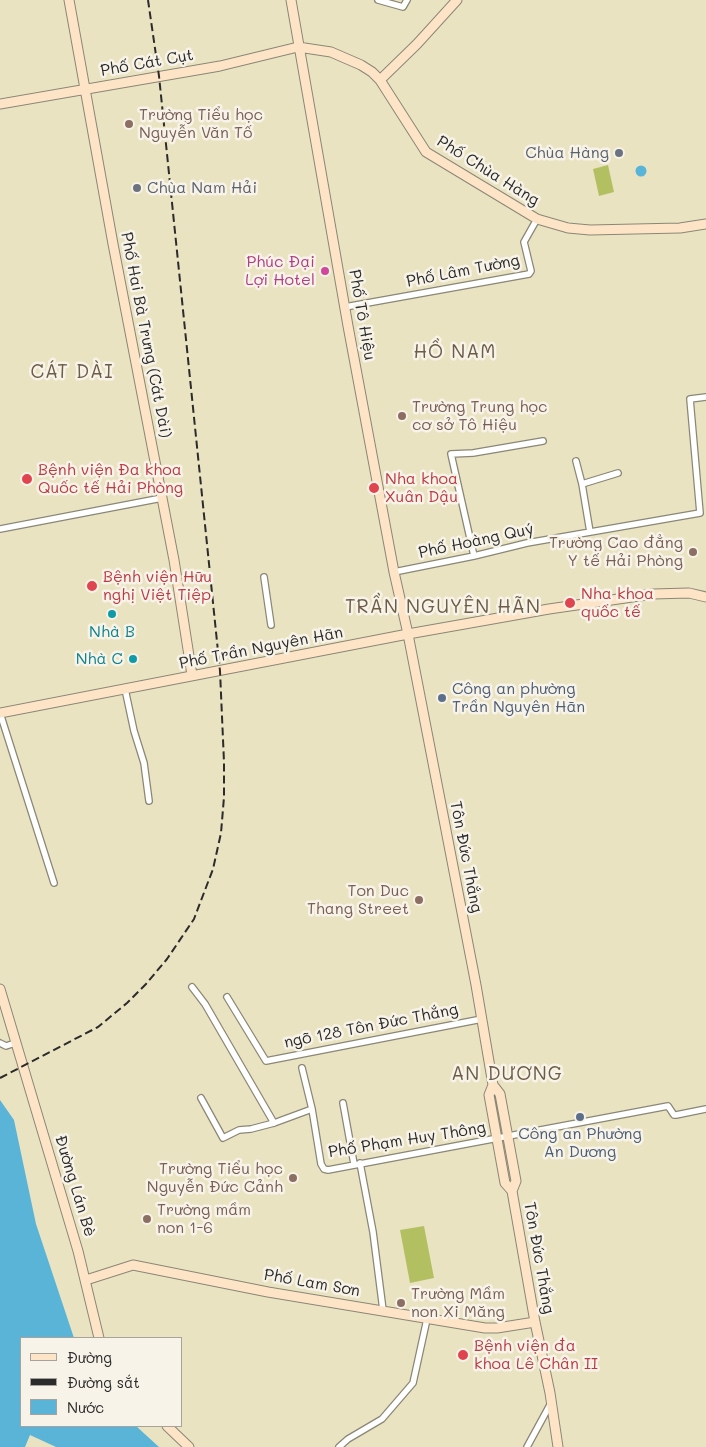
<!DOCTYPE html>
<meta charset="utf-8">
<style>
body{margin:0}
#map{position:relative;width:706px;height:1447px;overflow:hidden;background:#eae3c2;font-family:Mali,sans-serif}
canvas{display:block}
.legend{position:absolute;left:20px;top:1337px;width:162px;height:90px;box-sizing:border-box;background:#f7f3e8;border:1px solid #a5a39c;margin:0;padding:6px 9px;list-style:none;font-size:15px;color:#2b2b2b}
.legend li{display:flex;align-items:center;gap:10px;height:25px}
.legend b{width:25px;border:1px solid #a5a39c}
</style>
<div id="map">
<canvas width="706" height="1447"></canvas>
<ul class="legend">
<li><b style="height:6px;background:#fee4c6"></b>Đường</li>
<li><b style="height:6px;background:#2b2b2b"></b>Đường sắt</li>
<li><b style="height:14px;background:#59b4d7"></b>Nước</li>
</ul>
</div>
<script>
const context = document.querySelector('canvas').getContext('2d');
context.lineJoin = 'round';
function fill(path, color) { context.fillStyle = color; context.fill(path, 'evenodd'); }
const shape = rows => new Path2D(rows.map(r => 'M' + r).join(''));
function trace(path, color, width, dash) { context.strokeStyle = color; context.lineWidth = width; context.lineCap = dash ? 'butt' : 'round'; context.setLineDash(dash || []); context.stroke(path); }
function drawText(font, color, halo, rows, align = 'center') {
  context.font = font + ' Mali,sans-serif'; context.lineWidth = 5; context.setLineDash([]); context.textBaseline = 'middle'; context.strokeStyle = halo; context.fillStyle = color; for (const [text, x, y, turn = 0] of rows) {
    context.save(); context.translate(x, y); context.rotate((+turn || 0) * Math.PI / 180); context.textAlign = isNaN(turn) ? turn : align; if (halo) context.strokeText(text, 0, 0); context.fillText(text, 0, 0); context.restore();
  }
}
fill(shape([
 [608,165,614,192,599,196,593,169],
 [424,1226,434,1278,410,1283,400,1230]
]), '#b3c062');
fill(shape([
 '635.5 171a5.5 5.5 0 1 1 11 0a5.5 5.5 0 1 1-11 0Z',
 [0,1100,14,1120,36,1224,74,1338,21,1338,21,1426,136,1426,159,1447,56,1447,30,1435,25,1447,0,1447]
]), '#59b4d7');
const street = shape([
 [378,0,403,7,407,0],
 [345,307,529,274,531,271,524,242,537,219],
 [576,461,582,484,590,532],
 [582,484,618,473],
 [0,529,162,498],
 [474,556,451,454,473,453,543,441],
 [394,572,474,556,527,543,700,513,690,399,706,397],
 [264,577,271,625],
 [125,689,134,731,144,763,149,801],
 [0,713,54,883],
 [192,987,205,1004,274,1123],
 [227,997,266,1061,482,1019],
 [0,1043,6,1046,15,1043],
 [302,1068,312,1109,321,1164,324,1169,328,1170,668,1106,674,1115,676,1115,706,1109],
 [201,1098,223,1138,239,1130,251,1129,274,1123,312,1109],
 [343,1103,354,1164],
 [360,1163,373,1232,383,1310],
 [339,1447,348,1439,382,1419,413,1383,427,1319],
 [527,1447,551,1403]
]);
const secondary = shape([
 [69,0,113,244,174,560,192,675],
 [291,0,348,326,394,572,408,634,476,985,493,1085,500,1094,516,1181,512,1191,535,1322,550,1393,558,1447],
 [380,80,417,44,457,0],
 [0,104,220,66,298,47,331,52,361,65,372,72,380,80,426,152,537,219,568,228,590,230,680,228,706,224],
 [0,713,408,634,549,609,653,594,689,593,706,597],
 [0,989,78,1251,99,1338],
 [493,1085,489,1095,505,1183,512,1191],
 [86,1280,133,1265,268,1292,485,1328,497,1328,535,1322],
 [167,1426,189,1447]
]);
trace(street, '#8a8776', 8);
trace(secondary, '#8a8776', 11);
trace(street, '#fff', 5.5);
trace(secondary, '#fee4c6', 9);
trace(shape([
 [0,1078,98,1027,127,1003,146,984,167,959,194,919,213,869,221,833,224,797,224,762,220,671,159,76,148,0]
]), '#2b2b2b', 2, [8, 4]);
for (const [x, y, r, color] of [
 [129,124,5,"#8d6e63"],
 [619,153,5,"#6b7280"],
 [137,188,5,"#6b7280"],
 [325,271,5,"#d1479c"],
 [402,416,5,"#8d6e63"],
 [27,479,6,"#e0444e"],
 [374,488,6,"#e0444e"],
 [693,552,5,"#8d6e63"],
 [92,586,6,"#e0444e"],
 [570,603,6,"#e0444e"],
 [112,614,5,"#0f9aa8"],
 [133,659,5,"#0f9aa8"],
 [442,698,5,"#5c6f8a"],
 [419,900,5,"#8d6e63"],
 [580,1117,5,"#5c6f8a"],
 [293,1178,5,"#8d6e63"],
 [147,1219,5,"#8d6e63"],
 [401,1303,5,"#8d6e63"],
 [463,1355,6,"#e0444e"]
]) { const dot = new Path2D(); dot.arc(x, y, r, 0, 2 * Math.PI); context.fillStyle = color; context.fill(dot); trace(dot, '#f7f3e8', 2); }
drawText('16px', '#2b2b2b', '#f7f3e8', [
 ["Phố Cát Cụt",147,63,-10],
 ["Phố Chùa Hàng",488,171,32],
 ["Phố Lâm Tường",463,271,-11],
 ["Phố Tô Hiệu",362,315,80],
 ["Phố Hai Bà Trưng (Cát Dài)",146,335,79],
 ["Phố Hoàng Quý",476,541,-12],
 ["Phố Trần Nguyên Hãn",261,648,-11],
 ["Tôn Đức Thắng",466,857,79],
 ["ngõ 128 Tôn Đức Thắng",371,1026,-11],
 ["Phố Phạm Huy Thông",407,1140,-9],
 ["Đường Lán Bè",75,1186,73],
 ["Tôn Đức Thắng",539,1258,80],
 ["Phố Lam Sơn",312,1283,10]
]);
drawText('16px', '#785e54', '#f7f3e8', [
 ["Trường Tiểu học",139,115],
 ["Nguyễn Văn Tố",139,133],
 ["Trường Trung học",412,407],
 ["cơ sở Tô Hiệu",412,425],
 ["Trường Cao đẳng",683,543,"right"],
 ["Y tế Hải Phòng",683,561,"right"],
 ["Ton Duc",409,891,"right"],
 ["Thang Street",409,909,"right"],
 ["Trường Tiểu học",283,1169,"right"],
 ["Nguyễn Đức Cảnh",283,1187,"right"],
 ["Trường mầm",157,1210],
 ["non 1-6",157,1228],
 ["Trường Mầm",411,1294],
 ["non Xi Măng",411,1312]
], 'left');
drawText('16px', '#5b616d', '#f7f3e8', [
 ["Chùa Hàng",609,153],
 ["Chùa Nam Hải",147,188,"left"]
], 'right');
drawText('16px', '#b23c85', '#f7f3e8', [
 ["Phúc Đại",315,262],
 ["Lợi Hotel",315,280]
], 'right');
drawText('16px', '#be3a42', '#f7f3e8', [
 ["Bệnh viện Đa khoa",38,470],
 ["Quốc tế Hải Phòng",38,488],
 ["Nha khoa",385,479],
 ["Xuân Dậu",385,497],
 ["Bệnh viện Hữu",103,577],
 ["nghị Việt Tiệp",103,595],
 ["Nha khoa",581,594],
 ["quốc tế",581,612],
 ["Bệnh viện đa",474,1346],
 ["khoa Lê Chân II",474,1364]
], 'left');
drawText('16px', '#0d838f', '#f7f3e8', [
 ["Nhà B",112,632],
 ["Nhà C",123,659,"right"]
]);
drawText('16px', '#4e5e75', '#f7f3e8', [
 ["Công an phường",452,689],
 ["Trần Nguyên Hãn",452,707],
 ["Công an Phường",580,1134,"center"],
 ["An Dương",580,1152,"center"]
], 'left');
context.letterSpacing = '1px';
drawText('19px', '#6d5d46', '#f7f3e8', [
 ["HỒ NAM",455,352],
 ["CÁT DÀI",72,372],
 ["TRẦN NGUYÊN HÃN",443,607],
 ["AN DƯƠNG",507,1074]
]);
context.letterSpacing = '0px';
</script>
